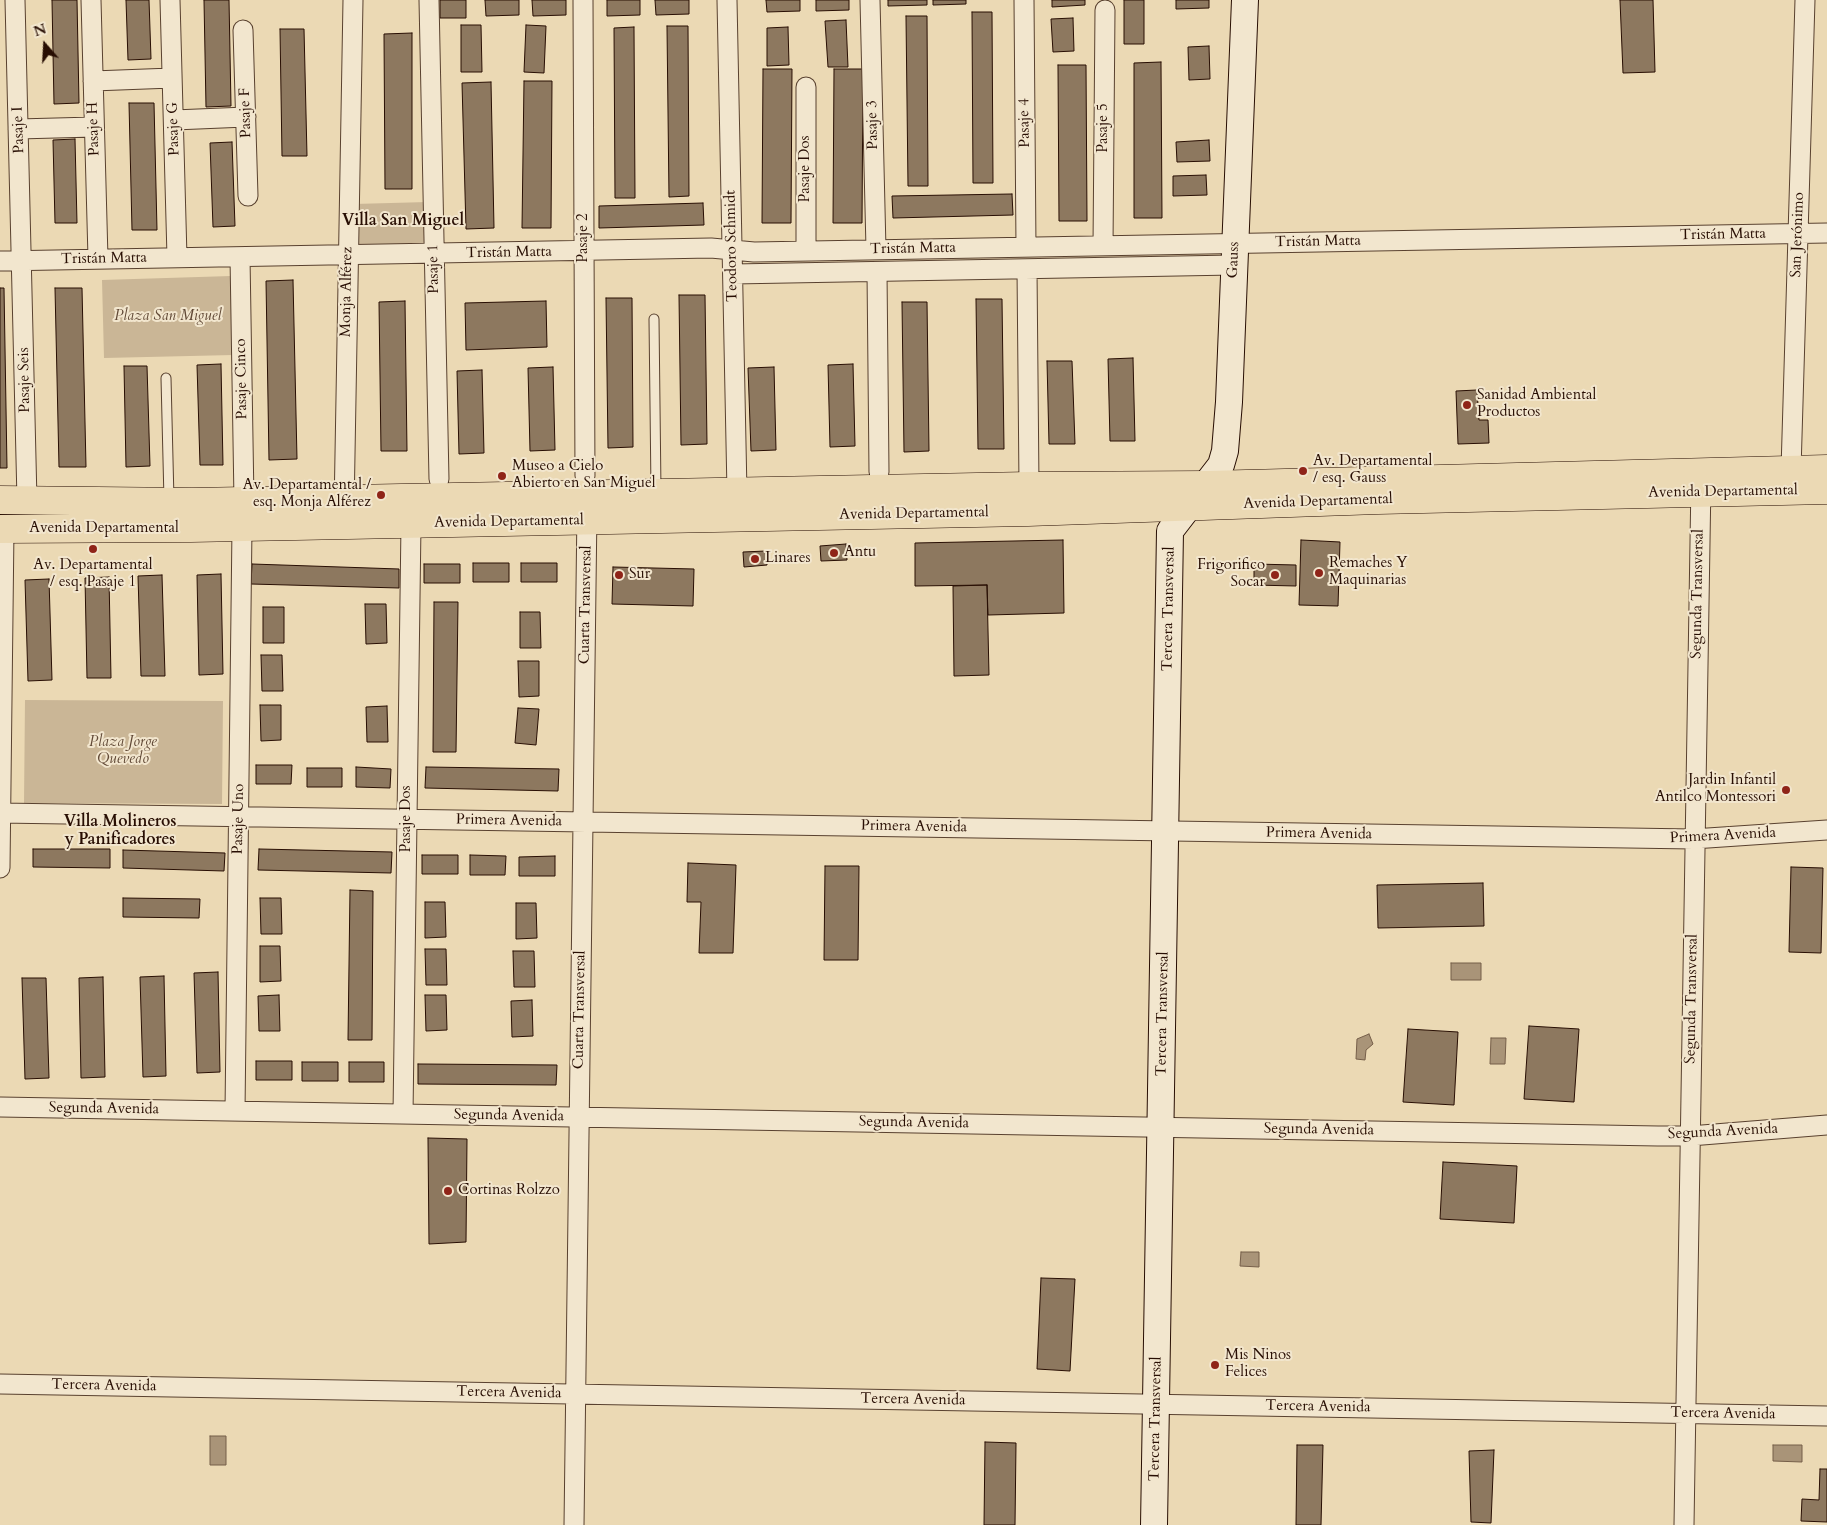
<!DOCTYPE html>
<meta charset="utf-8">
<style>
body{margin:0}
#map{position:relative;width:1827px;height:1525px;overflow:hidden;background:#ebd9b4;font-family:Cardo,serif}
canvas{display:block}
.north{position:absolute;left:20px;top:20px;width:50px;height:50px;-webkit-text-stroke:4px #f2e6ce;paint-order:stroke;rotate:341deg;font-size:14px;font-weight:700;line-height:20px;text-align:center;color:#280e03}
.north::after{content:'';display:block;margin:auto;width:18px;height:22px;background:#280e03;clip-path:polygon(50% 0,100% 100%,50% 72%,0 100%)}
</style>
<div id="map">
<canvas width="1827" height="1525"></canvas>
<div class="north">N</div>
</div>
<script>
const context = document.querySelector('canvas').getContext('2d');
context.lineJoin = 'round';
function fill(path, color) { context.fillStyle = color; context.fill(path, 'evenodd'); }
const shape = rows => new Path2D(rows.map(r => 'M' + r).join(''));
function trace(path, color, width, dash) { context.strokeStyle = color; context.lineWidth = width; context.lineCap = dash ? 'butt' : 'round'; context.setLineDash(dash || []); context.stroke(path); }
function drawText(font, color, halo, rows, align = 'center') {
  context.font = font + ' Cardo,serif'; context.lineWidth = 4; context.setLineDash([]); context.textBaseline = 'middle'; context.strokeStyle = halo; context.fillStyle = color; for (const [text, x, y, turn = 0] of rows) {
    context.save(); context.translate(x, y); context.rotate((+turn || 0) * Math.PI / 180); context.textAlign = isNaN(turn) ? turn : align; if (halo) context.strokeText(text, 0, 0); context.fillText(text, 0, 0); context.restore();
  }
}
fill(shape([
 [428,202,429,245,355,247,354,204],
 [231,276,233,355,104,358,102,280],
 [25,700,223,701,222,804,24,803]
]), '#cab696');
const water = shape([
 [1451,963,1481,963,1481,980,1451,980,1451,963],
 [1369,1034,1373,1044,1366,1050,1365,1060,1356,1059,1357,1039,1369,1034],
 [1491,1038,1506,1038,1505,1064,1490,1064,1491,1038],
 [1241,1252,1259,1252,1259,1267,1240,1266,1241,1252],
 [210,1436,226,1436,226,1465,210,1465,210,1436],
 [1773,1445,1802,1445,1802,1462,1773,1461,1773,1445]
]);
fill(water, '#a99478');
trace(water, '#755e49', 1);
const building = shape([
 [52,0,77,0,79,103,54,104,52,0],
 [126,0,149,0,151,59,128,60,126,0],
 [204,0,229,0,231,106,206,107,204,0],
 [440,0,466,0,466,18,440,18,440,0],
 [485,0,519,0,519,15,486,16,485,0],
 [532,0,566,0,566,15,533,16,532,0],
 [607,0,640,0,640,15,607,16,607,0],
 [655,0,689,0,689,14,656,15,655,0],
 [766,0,800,0,800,11,767,12,766,0],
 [816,0,849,0,849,10,816,11,816,0],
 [888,0,927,0,927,5,888,6,888,0],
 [933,0,966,0,966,4,933,5,933,0],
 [1052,0,1085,0,1085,5,1052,7,1052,0],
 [1124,0,1144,0,1144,44,1124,44,1124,0],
 [1176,0,1209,0,1209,8,1176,9,1176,0],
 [1620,0,1653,0,1655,72,1623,73,1620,0],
 [972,12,992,12,993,183,973,183,972,12],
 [906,16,927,16,928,186,908,186,906,16],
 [1073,18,1074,51,1053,52,1051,19,1073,18],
 [846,20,848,67,828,67,825,21,846,20],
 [461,25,481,25,482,72,461,72,461,25],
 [526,25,546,26,544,73,524,72,526,25],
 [667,26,688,26,689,196,669,197,667,26],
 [634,27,635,198,615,198,614,28,634,27],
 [788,27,789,65,767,66,767,28,788,27],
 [280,29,304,29,307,156,282,156,280,29],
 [412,33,412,189,385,189,384,34,412,33],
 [1209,46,1210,79,1189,80,1188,47,1209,46],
 [1161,62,1162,218,1134,218,1134,63,1161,62],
 [1058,65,1086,65,1087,221,1059,221,1058,65],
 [763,69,792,69,791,223,762,223,763,69],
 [834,69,863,69,862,223,833,223,834,69],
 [524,81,552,81,551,228,522,228,524,81],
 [491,82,494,228,466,229,462,83,491,82],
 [129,103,154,103,157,230,132,230,129,103],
 [75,139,77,223,55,223,53,140,75,139],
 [1209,140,1210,161,1177,162,1176,142,1209,140],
 [232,142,235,226,213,227,210,143,232,142],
 [1206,175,1207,195,1173,196,1173,176,1206,175],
 [1012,194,1013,215,893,218,892,196,1012,194],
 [703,203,704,225,599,228,599,206,703,203],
 [293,280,297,459,269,460,266,281,293,280],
 [0,288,4,288,7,468,0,468,0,288],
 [55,288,82,288,86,467,59,467,55,288],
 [679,295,705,295,707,444,681,445,679,295],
 [606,298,632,298,633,447,608,448,606,298],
 [976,299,1002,299,1004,449,978,449,976,299],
 [405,301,407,451,381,451,379,302,405,301],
 [546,301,547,347,466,350,465,303,546,301],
 [902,302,927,302,929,451,904,452,902,302],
 [1133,358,1135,441,1110,441,1108,359,1133,358],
 [1047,361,1072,361,1075,444,1049,444,1047,361],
 [221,364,223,465,200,465,197,365,221,364],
 [853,364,855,446,830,447,828,365,853,364],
 [124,366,147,366,150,466,126,467,124,366],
 [553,367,555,450,530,451,528,368,553,367],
 [774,367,776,450,751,451,748,368,774,367],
 [482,370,484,453,459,454,457,371,482,370],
 [1477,390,1479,420,1488,420,1489,443,1458,444,1456,391,1477,390],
 [1063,540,1064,613,988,615,987,585,915,586,915,543,1063,540],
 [1301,540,1340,542,1338,606,1299,605,1301,540],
 [846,544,847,560,821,561,820,546,846,544],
 [766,551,767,565,744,567,743,552,766,551],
 [473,563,509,563,509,582,473,582,473,563],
 [521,563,557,563,557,582,521,582,521,563],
 [252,564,399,569,399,588,251,584,252,564],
 [424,564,460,564,460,583,424,583,424,564],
 [1254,564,1296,565,1296,586,1254,585,1254,564],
 [613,567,694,569,693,606,612,604,613,567],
 [221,574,223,674,199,675,197,575,221,574],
 [162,575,165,676,141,676,138,576,162,575],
 [109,577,111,678,87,678,85,578,109,577],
 [49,579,52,680,28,681,25,580,49,579],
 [987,585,989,675,954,676,953,586,987,585],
 [434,602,458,602,456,752,433,752,434,602],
 [365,604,386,604,387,643,366,644,365,604],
 [263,607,284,607,284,643,263,643,263,607],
 [520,612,540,612,541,648,520,648,520,612],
 [261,655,282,655,283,691,262,691,261,655],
 [518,661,539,661,539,696,519,697,518,661],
 [260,705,281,705,281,740,261,741,260,705],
 [387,706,388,742,367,742,366,707,387,706],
 [518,708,539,709,536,745,515,743,518,708],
 [256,765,292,765,291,784,256,784,256,765],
 [356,767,391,769,390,788,356,787,356,767],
 [426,767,559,769,558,791,425,788,426,767],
 [307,768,342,768,342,787,307,787,307,768],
 [33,849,110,849,110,868,33,867,33,849],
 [259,849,392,852,391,873,258,870,259,849],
 [123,850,225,853,224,871,123,868,123,850],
 [422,855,458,855,458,874,422,874,422,855],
 [470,855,506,856,505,875,470,875,470,855],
 [555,856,555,876,519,876,519,857,555,856],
 [688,863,736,865,733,953,699,953,701,902,687,902,688,863],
 [825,866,859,866,858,960,824,960,825,866],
 [1791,867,1823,868,1821,953,1789,952,1791,867],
 [1483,883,1484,926,1378,928,1377,885,1483,883],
 [350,890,373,891,372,1040,348,1040,350,890],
 [123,898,200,899,199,918,123,917,123,898],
 [260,898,281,898,282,934,261,934,260,898],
 [425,902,445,902,446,937,425,938,425,902],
 [516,903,536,903,537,938,516,939,516,903],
 [260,946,280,946,281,981,260,982,260,946],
 [425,949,446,949,447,985,426,985,425,949],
 [513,951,534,951,535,987,514,987,513,951],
 [218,972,220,1072,197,1073,194,973,218,972],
 [164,976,166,1076,143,1077,140,977,164,976],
 [103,977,105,1077,81,1078,79,978,103,977],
 [22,978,46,978,49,1078,25,1079,22,978],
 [279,995,280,1031,259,1031,258,996,279,995],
 [425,995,446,995,447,1030,426,1031,425,995],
 [532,1000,533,1036,512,1037,511,1001,532,1000],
 [1529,1026,1579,1029,1574,1102,1524,1099,1529,1026],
 [1408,1029,1458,1032,1454,1105,1403,1102,1408,1029],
 [256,1061,292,1061,292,1080,256,1080,256,1061],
 [302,1062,338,1062,338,1081,302,1081,302,1062],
 [349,1062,384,1062,384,1082,349,1082,349,1062],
 [418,1064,557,1065,556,1085,418,1084,418,1064],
 [428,1138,467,1139,466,1242,429,1244,428,1138],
 [1443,1162,1517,1166,1514,1223,1440,1219,1443,1162],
 [1041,1278,1075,1279,1070,1371,1037,1369,1041,1278],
 [985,1442,1016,1443,1015,1525,984,1525,985,1442],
 [1297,1445,1323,1445,1321,1525,1296,1525,1297,1445],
 [1494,1450,1491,1523,1471,1522,1469,1451,1494,1450],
 [1820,1469,1827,1469,1827,1522,1801,1521,1802,1499,1819,1500,1820,1469]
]);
fill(building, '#8d785f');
trace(building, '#280e03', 1);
const lane = shape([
 [654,319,656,491],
 [166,378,169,500]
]);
const street = shape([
 [15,0,27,500],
 [91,0,98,258],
 [170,0,177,257],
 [429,0,439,479],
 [583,0,585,476],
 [727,0,737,492],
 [870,0,876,249],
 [1024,0,1026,247],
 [243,30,248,196],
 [93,81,172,78],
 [806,87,806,251],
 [174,120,246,117],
 [18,129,94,127],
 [1103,246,1105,10],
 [240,257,244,501],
 [0,261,711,248,754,252,1827,233],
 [1027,269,1029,486],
 [877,272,879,472],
 [733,274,1234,265],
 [1791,470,1805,0],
 [344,511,353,0],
 [0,813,1693,839,1827,830],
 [0,868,4,529],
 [0,1107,1658,1136,1690,1136,1827,1125],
 [235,1111,242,527],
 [403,1114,411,524],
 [0,1384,1827,1416],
 [574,1525,587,509],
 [1684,1525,1701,481]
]);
const secondary = shape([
 [1154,1525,1170,531,1221,465,1225,451,1229,402,1245,0]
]);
const primary = shape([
 [0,500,192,502,1029,486,1207,485,1827,469],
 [0,529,191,528,1028,512,1378,500,1827,490]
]);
trace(lane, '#59412f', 11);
trace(street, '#59412f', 21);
trace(secondary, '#280e03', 28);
trace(primary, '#280e03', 29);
trace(lane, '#f2e6ce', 9);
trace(street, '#f2e6ce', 19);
trace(secondary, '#f2e6ce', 26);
trace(primary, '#ebd9b4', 28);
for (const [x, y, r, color] of [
 [1467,405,5,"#8f2418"],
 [1303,471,5,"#8f2418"],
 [502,476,5,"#8f2418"],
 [381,495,5,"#8f2418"],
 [93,549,5,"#8f2418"],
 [834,553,5,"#8f2418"],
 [755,559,5,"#8f2418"],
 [1319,573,5,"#8f2418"],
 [619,575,5,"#8f2418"],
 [1275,575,5,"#8f2418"],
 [1786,790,5,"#8f2418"],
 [448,1191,5,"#8f2418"],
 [1215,1365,5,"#8f2418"]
]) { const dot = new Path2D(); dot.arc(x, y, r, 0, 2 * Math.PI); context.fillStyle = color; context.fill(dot); trace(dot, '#f2e6ce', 2); }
drawText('15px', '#280e03', '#f2e6ce', [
 ["Pasaje F",246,113,-92],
 ["Pasaje 4",1025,123,-91],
 ["Pasaje 3",873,125,-91],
 ["Pasaje 5",1104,128,-90],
 ["Pasaje H",94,129,-92],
 ["Pasaje G",174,129,-92],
 ["Pasaje I",19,130,-92],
 ["Pasaje Dos",806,169,-90],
 ["Tristán Matta",1723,235,-1],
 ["San Jerónimo",1798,235,-88],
 ["Pasaje 2",584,238,-90],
 ["Tristán Matta",1318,242,-1],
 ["Teodoro Schmidt",732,246,-91],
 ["Tristán Matta",913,249,-1],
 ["Tristán Matta",509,253,-1],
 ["Tristán Matta",104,259,-1],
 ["Gauss",1234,260,-88],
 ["Pasaje 1",434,269,-91],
 ["Monja Alférez",347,292,-89],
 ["Pasaje Cinco",242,379,-91],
 ["Pasaje Seis",25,380,-91],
 ["Avenida Departamental",1723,492,-1],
 ["Avenida Departamental",1318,502,-2],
 ["Avenida Departamental",914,514,-1],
 ["Avenida Departamental",509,522,-1],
 ["Avenida Departamental",104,529],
 ["Segunda Transversal",1698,594,-89],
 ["Cuarta Transversal",586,605,-89],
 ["Tercera Transversal",1169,609,-89],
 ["Pasaje Uno",239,819,-89],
 ["Pasaje Dos",407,819,-90],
 ["Primera Avenida",509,821,1],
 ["Primera Avenida",914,827,1],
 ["Primera Avenida",1319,834,1],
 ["Primera Avenida",1723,836,-3],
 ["Segunda Transversal",1692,999,-89],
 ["Cuarta Transversal",580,1010,-89],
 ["Tercera Transversal",1163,1014,-89],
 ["Segunda Avenida",104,1109,1],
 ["Segunda Avenida",509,1116,1],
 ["Segunda Avenida",914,1123,1],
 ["Segunda Avenida",1319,1130,1],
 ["Segunda Avenida",1723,1132,-3],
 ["Tercera Avenida",104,1386,1],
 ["Tercera Avenida",509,1393,1],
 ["Tercera Avenida",913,1400,1],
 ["Tercera Avenida",1318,1407,1],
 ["Tercera Avenida",1723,1414,1],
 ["Tercera Transversal",1156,1419,-89]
]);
drawText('italic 15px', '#614936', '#f2e6ce', [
 ["Plaza San Miguel",168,317],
 ["Plaza Jorge",123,743],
 ["Quevedo",123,760]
]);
drawText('15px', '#280e03', '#f2e6ce', [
 ["Sanidad Ambiental",1477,396],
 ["Productos",1477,413],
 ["Av. Departamental",1313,462],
 ["/ esq. Gauss",1313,479],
 ["Museo a Cielo",512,467],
 ["Abierto en San Miguel",512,484],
 ["Av. Departamental /",371,486,"right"],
 ["esq. Monja Alférez",371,503,"right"],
 ["Antu",844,553],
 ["Linares",765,559],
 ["Remaches Y",1329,564],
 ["Maquinarias",1329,581],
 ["Av. Departamental",93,566,"center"],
 ["/ esq. Pasaje 1",93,583,"center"],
 ["Frigorifico",1265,566,"right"],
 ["Socar",1265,583,"right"],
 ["Sur",629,575],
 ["Jardin Infantil",1776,781,"right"],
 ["Antilco Montessori",1776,798,"right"],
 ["Cortinas Rolzzo",458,1191],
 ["Mis Ninos",1225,1356],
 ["Felices",1225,1373]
], 'left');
drawText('bold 16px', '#280e03', '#f2e6ce', [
 ["Villa San Miguel",403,221],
 ["Villa Molineros",120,822],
 ["y Panificadores",120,840]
]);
</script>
